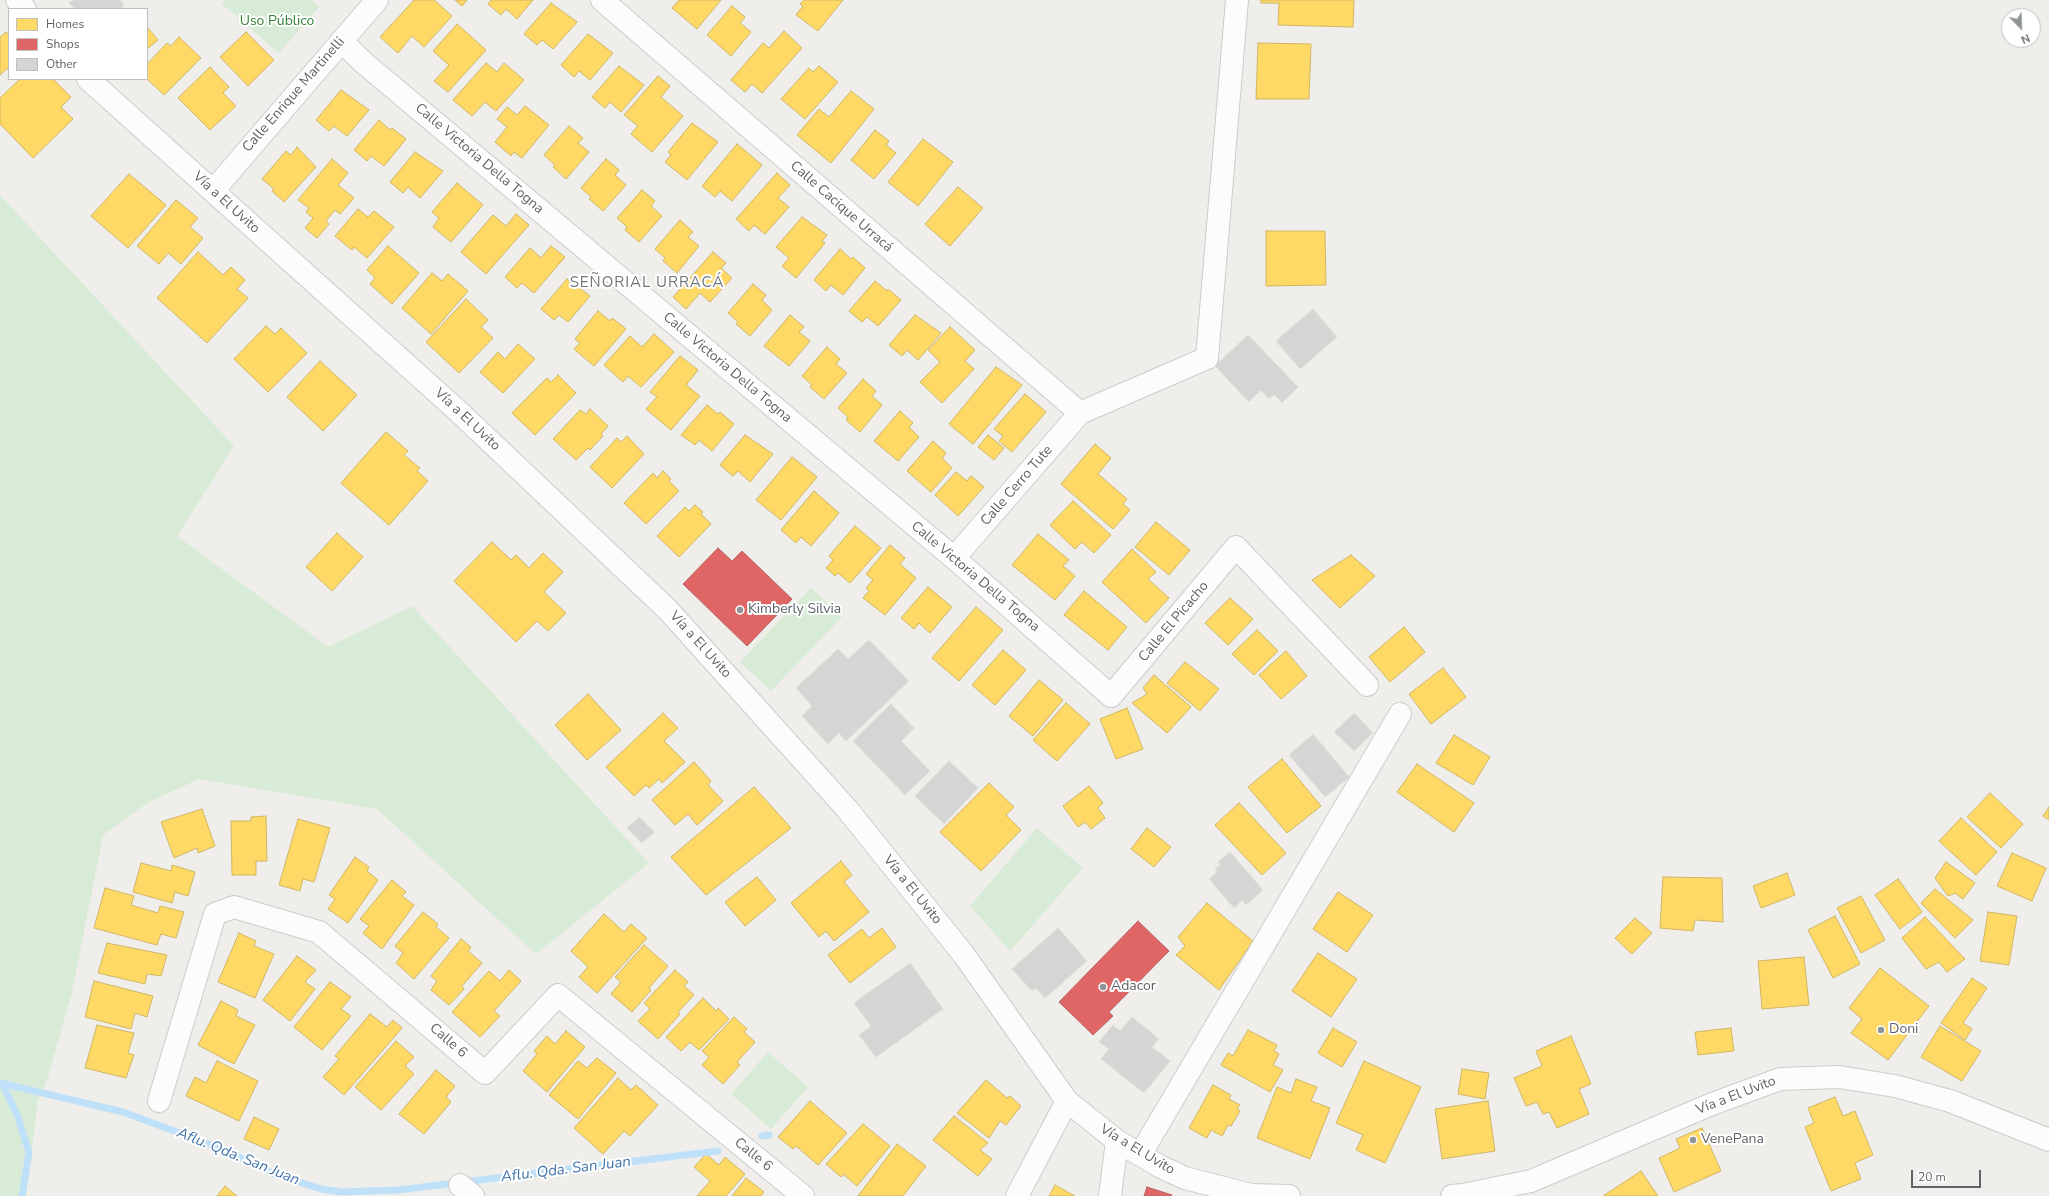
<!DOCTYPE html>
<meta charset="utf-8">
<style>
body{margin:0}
#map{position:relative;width:2049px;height:1196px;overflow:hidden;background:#efeeea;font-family:"Nunito Sans",sans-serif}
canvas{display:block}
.legend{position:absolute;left:8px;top:8px;width:140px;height:72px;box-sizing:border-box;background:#fff;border:1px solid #bfc1c3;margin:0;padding:5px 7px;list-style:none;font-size:12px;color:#5f6368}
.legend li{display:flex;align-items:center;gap:8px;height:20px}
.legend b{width:20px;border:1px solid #bfc1c3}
.north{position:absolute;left:2001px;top:8px;width:40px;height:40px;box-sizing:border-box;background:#fff;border:1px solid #bfc1c3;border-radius:50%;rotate:157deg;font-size:11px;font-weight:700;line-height:16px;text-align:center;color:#5f6368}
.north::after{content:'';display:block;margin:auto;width:14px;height:18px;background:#919496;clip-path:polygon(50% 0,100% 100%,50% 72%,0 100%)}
.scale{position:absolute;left:1911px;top:1170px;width:70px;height:18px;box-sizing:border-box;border:2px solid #5f6368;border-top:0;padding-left:5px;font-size:12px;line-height:14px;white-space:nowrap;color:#5f6368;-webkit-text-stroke:3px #fff;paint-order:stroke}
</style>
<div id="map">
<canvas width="2049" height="1196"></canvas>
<ul class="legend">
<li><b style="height:11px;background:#ffd966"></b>Homes</li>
<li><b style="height:11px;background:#e06666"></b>Shops</li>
<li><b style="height:11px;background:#d6d5d3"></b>Other</li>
</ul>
<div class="north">N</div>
<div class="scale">20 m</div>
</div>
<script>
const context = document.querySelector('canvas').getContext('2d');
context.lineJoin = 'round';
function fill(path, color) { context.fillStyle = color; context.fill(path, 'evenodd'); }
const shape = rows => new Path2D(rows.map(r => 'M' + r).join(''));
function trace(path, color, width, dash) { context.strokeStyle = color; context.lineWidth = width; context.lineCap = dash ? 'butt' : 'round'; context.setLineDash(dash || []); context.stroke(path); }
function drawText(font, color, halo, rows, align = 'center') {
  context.font = font + ' "Nunito Sans",sans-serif'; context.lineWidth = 4; context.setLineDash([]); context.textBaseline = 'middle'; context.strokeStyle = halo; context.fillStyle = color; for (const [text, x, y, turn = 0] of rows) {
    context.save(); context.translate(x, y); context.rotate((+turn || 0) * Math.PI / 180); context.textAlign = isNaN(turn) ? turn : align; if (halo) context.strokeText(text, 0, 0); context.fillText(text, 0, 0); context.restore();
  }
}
fill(shape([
 [225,0,311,0,319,7,279,53,222,4],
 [0,195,234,446,177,536,328,647,412,606,649,863,536,954,377,809,199,779,149,802,103,835,72,992,48,1077,38,1101,26,1196,0,1196],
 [811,588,842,617,771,691,740,662],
 [1037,828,1083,868,1010,951,970,906],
 [768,1052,808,1087,771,1129,731,1094]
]), '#d8ebd6');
const homes = shape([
 [414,0,434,0,452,16,424,47,412,36,398,53,380,37,414,0],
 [455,0,467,0,462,6,455,0],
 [491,0,533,0,517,19,506,9,501,15,488,4,491,0],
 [679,0,721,0,697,29,672,8,679,0],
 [804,0,843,0,818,31,796,15,803,6,800,4,804,0],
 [1261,0,1354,0,1353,27,1278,25,1279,3,1261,3,1261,0],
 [551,3,577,22,553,49,542,40,537,45,524,34,551,3],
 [732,6,745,17,740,23,751,32,731,56,707,35,732,6],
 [457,24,486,50,448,92,434,81,449,65,433,51,457,24],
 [148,28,158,40,147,49,147,29,148,28],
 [784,31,802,48,762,93,752,84,745,92,731,80,763,43,769,48,784,31],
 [6,32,9,35,9,67,0,75,0,37,6,32],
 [246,32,274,60,248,86,220,57,246,32],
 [588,34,613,53,590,80,579,71,574,77,561,65,588,34],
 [179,37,201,58,164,95,147,79,147,64,167,43,171,46,179,37],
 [1258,43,1311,44,1309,99,1256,99,1258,43],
 [486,63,497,72,504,63,524,80,496,111,485,102,472,116,453,100,486,63],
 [619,66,644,85,621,112,610,102,605,108,592,97,619,66],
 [819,66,838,82,805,119,781,99,809,68,813,72,819,66],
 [210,67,229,87,223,93,236,106,210,130,178,98,210,67],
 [658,76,670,86,661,97,683,116,652,152,631,134,638,126,624,115,658,76],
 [20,79,53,79,71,97,61,107,73,119,33,158,0,124,0,98,20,79],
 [341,90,369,110,347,136,334,126,329,131,316,120,341,90],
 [851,91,874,109,831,163,797,135,819,109,829,117,851,91],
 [525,106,549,125,522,158,514,152,511,156,495,142,507,127,497,119,507,107,517,115,525,106],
 [379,120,390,130,392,128,406,139,384,166,371,156,367,161,354,150,379,120],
 [692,123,718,142,687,180,665,162,671,155,668,152,692,123],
 [569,126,583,138,578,143,589,152,566,179,553,167,555,165,544,155,569,126],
 [875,130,889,141,886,145,896,153,874,179,851,160,875,130],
 [923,139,953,162,918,206,888,182,923,139],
 [737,144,762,165,732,201,720,191,715,197,702,186,737,144],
 [297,147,316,167,284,202,272,191,274,189,262,179,286,151,291,155,297,147],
 [415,152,443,171,420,198,408,187,403,193,390,182,415,152],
 [332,159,348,173,338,185,354,198,340,214,335,210,326,221,329,224,317,238,305,228,313,218,306,212,309,208,298,200,332,159],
 [606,159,619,170,615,175,626,185,603,211,589,199,591,197,581,188,606,159],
 [777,173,790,185,778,198,789,207,765,234,754,225,749,231,736,219,777,173],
 [129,174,166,205,128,248,91,216,129,174],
 [457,183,483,205,451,242,433,227,439,218,432,212,457,183],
 [958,187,983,208,950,246,925,224,958,187],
 [642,190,655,201,651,206,662,216,639,242,625,230,627,227,617,218,642,190],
 [176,200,198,218,190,227,203,238,181,264,168,253,159,264,137,246,176,200],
 [358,209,368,217,374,211,394,227,367,258,354,247,352,250,335,236,358,209],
 [516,214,529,225,486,274,461,252,493,215,506,226,516,214],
 [802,217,827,235,822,241,825,243,796,278,782,266,789,258,776,247,802,217],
 [680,220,693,232,688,237,699,246,677,273,663,261,665,258,655,249,680,220],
 [1266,231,1325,231,1326,285,1266,286,1266,231],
 [388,246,419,273,392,304,370,284,375,278,367,270,388,246],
 [551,246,565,257,534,293,522,283,517,288,505,277,530,248,541,258,551,246],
 [840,249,851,259,853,257,865,268,843,295,831,285,826,291,814,280,840,249],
 [198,252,223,275,231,267,245,280,237,289,248,298,207,343,157,298,198,252],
 [713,252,726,263,721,268,732,278,710,302,700,293,686,309,673,297,713,252],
 [432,273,442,281,448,274,468,291,431,334,402,308,432,273],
 [567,279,590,296,568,322,559,315,554,320,541,309,567,279],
 [875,281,887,291,888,289,901,300,878,326,867,317,862,322,849,311,875,281],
 [753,284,766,295,762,300,772,310,750,336,736,324,738,322,728,313,753,284],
 [466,299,488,320,481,327,493,338,459,373,426,342,466,299],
 [598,311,610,321,612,318,626,329,594,366,574,349,580,343,575,339,598,311],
 [790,315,804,327,799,332,810,341,789,366,764,346,790,315],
 [915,315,941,333,918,360,907,350,902,356,889,345,915,315],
 [266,326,275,334,281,328,307,353,268,392,234,359,266,326],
 [950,327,975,350,965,361,974,369,942,403,920,382,940,362,928,350,950,327],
 [654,334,674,352,641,387,628,376,623,382,604,365,630,336,642,347,654,334],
 [518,344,535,359,503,393,480,372,498,352,505,359,518,344],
 [827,347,840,359,836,364,847,373,824,399,810,387,812,385,802,376,827,347],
 [680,356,698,370,686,385,700,396,671,430,646,409,657,397,650,392,680,356],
 [320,361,357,395,323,431,287,397,320,361],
 [996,367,1022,385,973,444,949,424,996,367],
 [558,375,576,393,535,435,512,413,547,378,551,382,558,375],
 [863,379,876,391,872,396,882,405,860,432,846,420,848,417,838,408,863,379],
 [1025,394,1046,412,1012,452,999,441,1003,436,994,429,1025,394],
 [707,405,718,414,720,412,734,424,712,451,699,440,695,445,681,435,707,405],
 [590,409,608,426,601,434,603,436,590,450,588,448,576,460,553,439,580,410,586,414,590,409],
 [900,411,913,423,909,427,919,437,898,461,874,441,900,411],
 [386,432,408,451,404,455,420,468,417,471,428,481,389,525,341,483,386,432],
 [745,435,773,454,750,482,738,471,733,476,720,465,745,435],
 [988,435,1004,448,994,460,978,447,988,435],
 [627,436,644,454,612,488,590,467,617,438,621,442,627,436],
 [933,441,946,453,942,458,952,468,931,492,907,471,933,441],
 [1095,444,1111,458,1098,474,1127,499,1123,504,1130,510,1113,529,1061,484,1095,444],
 [792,457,817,477,781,520,756,500,792,457],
 [663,471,671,479,669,481,679,491,646,524,624,503,653,473,657,478,663,471],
 [956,472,967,481,971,476,984,487,958,516,935,495,956,472],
 [814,491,839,513,811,546,801,537,796,543,781,530,814,491],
 [1073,501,1111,535,1094,553,1082,542,1075,549,1050,525,1073,501],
 [695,505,703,512,701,514,711,524,679,557,657,536,685,507,689,511,695,505],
 [1156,522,1190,550,1169,575,1135,547,1156,522],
 [855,526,881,548,850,583,838,573,835,576,826,568,833,560,829,556,855,526],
 [337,533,363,557,332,591,306,567,337,533],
 [1038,534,1069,560,1063,566,1075,576,1055,600,1012,565,1038,534],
 [492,542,511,560,516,555,529,568,543,553,563,572,544,592,566,613,548,631,537,621,516,642,454,581,492,542],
 [890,545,905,558,900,564,916,578,885,615,863,598,869,591,866,588,873,580,866,574,890,545],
 [1132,549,1156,572,1148,579,1169,598,1146,623,1102,582,1132,549],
 [1351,555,1375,576,1340,608,1312,580,1351,555],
 [928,587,952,607,930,633,919,623,914,629,901,618,928,587],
 [1084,591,1127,627,1108,650,1064,615,1084,591],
 [1230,598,1253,619,1228,645,1205,623,1230,598],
 [976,607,1003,630,959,681,932,658,976,607],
 [1404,627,1425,652,1390,682,1369,657,1404,627],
 [1257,630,1278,651,1254,675,1232,654,1257,630],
 [1003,650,1026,670,995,705,972,685,1003,650],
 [1286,651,1307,676,1281,699,1259,675,1286,651],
 [1185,662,1219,689,1200,711,1167,683,1185,662],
 [1443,668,1466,697,1431,724,1409,694,1443,668],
 [1154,675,1191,707,1167,733,1132,703,1147,694,1143,688,1154,675],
 [1039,680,1063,700,1033,736,1009,716,1039,680],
 [588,694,621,730,587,760,555,725,588,694],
 [1066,703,1090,724,1057,761,1033,740,1066,703],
 [1127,708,1143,749,1116,759,1100,719,1127,708],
 [663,713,678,728,664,741,685,762,662,783,659,779,649,788,646,785,634,796,606,767,663,713],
 [1454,735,1490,757,1473,785,1436,763,1454,735],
 [1282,759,1321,806,1287,833,1248,787,1282,759],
 [694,762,711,781,708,785,723,801,697,825,688,814,675,825,652,800,694,762],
 [1417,764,1474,803,1454,832,1397,792,1417,764],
 [989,783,1014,807,1006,815,1021,830,981,871,940,832,989,783],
 [1089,786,1103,803,1098,808,1105,818,1091,829,1085,822,1078,827,1063,806,1089,786],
 [754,787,791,828,706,895,671,857,754,787],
 [1990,793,2023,824,2001,848,1967,817,1990,793],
 [1239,803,1286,853,1262,875,1215,825,1239,803],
 [2049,807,2049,820,2043,816,2049,807],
 [202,809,215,846,198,853,197,848,174,858,161,822,202,809],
 [266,816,267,861,256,861,256,875,232,875,231,821,251,821,251,817,266,816],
 [1961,818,1997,852,1976,875,1939,841,1961,818],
 [298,819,330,828,314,882,303,879,300,891,279,885,298,819],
 [1147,828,1171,847,1154,867,1131,849,1147,828],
 [2012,853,2046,868,2032,901,1997,886,2012,853],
 [355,857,369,867,367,871,378,880,348,923,328,909,335,899,329,895,355,857],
 [841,861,852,875,844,882,869,912,834,941,826,931,819,937,791,903,841,861],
 [1946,862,1975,883,1963,899,1955,893,1948,896,1935,878,1946,862],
 [141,863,171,871,172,865,195,872,188,896,175,892,172,903,133,892,141,863],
 [1787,873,1795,895,1761,908,1753,886,1787,873],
 [757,877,776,900,745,926,725,902,757,877],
 [1663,877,1722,878,1723,922,1695,920,1693,931,1660,928,1663,877],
 [1898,879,1922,912,1900,929,1875,895,1898,879],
 [392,880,406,892,402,896,414,905,382,949,363,933,369,926,360,919,392,880],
 [105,888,134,896,131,905,158,913,160,906,184,912,176,938,161,934,157,945,94,928,105,888],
 [1935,889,1973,920,1955,938,1921,903,1935,889],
 [1338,892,1373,915,1347,952,1313,929,1338,892],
 [1861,896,1885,940,1861,953,1837,908,1861,896],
 [1207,903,1253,941,1219,990,1176,955,1185,946,1178,937,1207,903],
 [423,912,438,924,436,927,449,938,414,979,396,963,403,953,395,946,423,912],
 [1988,912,2017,916,2009,965,1980,961,1988,912],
 [604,914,624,932,631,924,647,938,597,993,579,977,588,967,571,951,604,914],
 [1835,916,1860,964,1833,978,1808,930,1835,916],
 [1925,917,1965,959,1947,972,1939,962,1926,969,1902,938,1925,917],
 [1635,918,1652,933,1632,954,1615,938,1635,918],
 [882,928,896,947,850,983,828,955,862,929,869,938,882,928],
 [239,933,256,941,254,946,274,954,255,998,218,982,239,933],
 [461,939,471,947,468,951,482,963,462,986,464,989,449,1005,431,990,437,981,431,976,461,939],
 [107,943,167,955,161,976,147,974,145,984,98,973,107,943],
 [644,945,668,966,649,988,651,990,632,1012,611,994,621,982,615,977,644,945],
 [1318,953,1357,979,1331,1017,1292,991,1318,953],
 [297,956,316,970,305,982,315,989,290,1021,263,1000,297,956],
 [1804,957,1809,1005,1762,1009,1758,961,1804,957],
 [1880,968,1929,1006,1888,1060,1851,1033,1862,1019,1849,1008,1880,968],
 [509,970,521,981,494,1011,500,1016,480,1037,452,1012,489,971,500,981,509,970],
 [675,970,688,982,684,986,694,995,678,1012,680,1014,658,1039,638,1021,650,1009,644,1003,675,970],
 [1972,978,1987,988,1963,1023,1972,1029,1965,1040,1941,1023,1972,978],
 [94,981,153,996,147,1017,135,1013,131,1029,85,1017,94,981],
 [330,982,351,997,341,1009,351,1016,322,1050,294,1027,330,982],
 [703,998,716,1011,718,1008,729,1019,699,1050,690,1042,681,1051,666,1037,703,998],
 [221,1001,238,1010,236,1016,255,1025,234,1064,198,1045,221,1001],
 [370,1014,387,1027,393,1020,402,1028,344,1095,323,1077,339,1059,335,1056,370,1014],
 [734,1017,747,1029,744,1032,755,1042,737,1062,740,1065,723,1084,702,1065,709,1057,702,1051,734,1017],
 [97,1025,134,1033,128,1053,134,1055,126,1078,85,1068,97,1025],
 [1940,1026,1981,1051,1962,1081,1921,1057,1940,1026],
 [1333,1028,1357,1042,1342,1067,1318,1053,1333,1028],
 [1731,1028,1734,1051,1698,1055,1695,1032,1731,1028],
 [1248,1030,1277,1045,1274,1051,1279,1054,1273,1065,1283,1070,1270,1092,1221,1065,1228,1053,1233,1056,1248,1030],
 [566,1031,585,1047,547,1092,523,1071,537,1054,534,1051,547,1036,555,1044,566,1031],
 [1571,1036,1591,1084,1579,1089,1589,1114,1557,1128,1549,1112,1543,1114,1537,1102,1526,1106,1514,1078,1542,1066,1536,1051,1571,1036],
 [396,1041,414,1057,405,1066,414,1074,381,1110,355,1087,396,1041],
 [597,1058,616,1073,578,1119,549,1095,578,1061,587,1068,597,1058],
 [217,1061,258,1081,239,1121,186,1096,195,1077,206,1083,217,1061],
 [1364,1061,1421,1087,1385,1163,1356,1150,1363,1135,1336,1123,1364,1061],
 [1462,1069,1489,1073,1485,1099,1458,1094,1462,1069],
 [436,1070,455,1086,446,1097,451,1102,424,1134,399,1114,436,1070],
 [618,1078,631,1090,636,1085,658,1105,630,1136,624,1131,603,1154,574,1128,618,1078],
 [1296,1079,1317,1087,1311,1101,1330,1108,1310,1159,1257,1138,1277,1087,1291,1093,1296,1079],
 [986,1080,1007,1098,1010,1096,1021,1106,1006,1125,1000,1121,989,1138,957,1113,986,1080],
 [1213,1085,1231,1095,1229,1099,1240,1105,1237,1109,1240,1111,1231,1126,1228,1125,1222,1136,1211,1130,1207,1138,1189,1128,1213,1085],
 [1835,1097,1843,1116,1855,1111,1873,1155,1855,1163,1861,1179,1831,1191,1805,1127,1814,1123,1808,1108,1835,1097],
 [810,1101,847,1133,818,1165,796,1146,793,1149,778,1137,810,1101],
 [1488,1101,1495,1151,1442,1159,1435,1109,1488,1101],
 [954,1116,988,1143,980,1150,992,1159,978,1176,933,1140,954,1116],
 [254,1117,279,1129,269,1150,244,1139,254,1117],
 [863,1124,890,1146,857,1186,843,1174,841,1177,826,1164,863,1124],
 [1702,1128,1721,1171,1674,1192,1659,1158,1680,1148,1676,1139,1702,1128],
 [897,1144,926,1166,903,1196,858,1196,897,1144],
 [706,1154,719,1165,725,1157,745,1174,726,1196,697,1196,710,1181,694,1167,706,1154],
 [1641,1171,1658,1196,1603,1196,1641,1171],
 [746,1178,764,1192,761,1196,732,1196,746,1178],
 [1055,1185,1075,1196,1049,1196,1055,1185],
 [225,1186,237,1196,217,1196,225,1186]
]);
fill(homes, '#ffd966');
trace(homes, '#cfb667', 1);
const shops = shape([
 [718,548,732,561,742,551,792,599,747,646,683,584,718,548],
 [1138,921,1169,951,1109,1012,1113,1016,1093,1035,1059,1002,1138,921],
 [1147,1187,1172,1195,1171,1196,1144,1196,1147,1187]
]);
fill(shops, '#e06666');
trace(shops, '#b96567', 1);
trace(shape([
 [0,1083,123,1112,220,1148,277,1175,321,1189,342,1192,398,1190,718,1151],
 [3,1085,18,1117,29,1153,22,1196],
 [762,1136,769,1135]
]), '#bfe0f9', 7);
const building = shape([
 [73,0,120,0,124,5,119,9,75,9,69,3,73,0],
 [1313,309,1337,337,1300,369,1276,341,1313,309],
 [1248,335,1298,387,1282,403,1275,395,1268,398,1261,390,1249,402,1215,366,1248,335],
 [869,640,909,681,846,741,839,733,828,744,802,716,812,706,796,688,838,649,848,659,869,640],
 [891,704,914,728,901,741,930,771,905,795,853,741,891,704],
 [1354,713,1373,733,1354,751,1334,732,1354,713],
 [1313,734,1349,777,1325,797,1289,755,1313,734],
 [949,761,978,788,944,824,915,796,949,761],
 [639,817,654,832,642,843,627,828,639,817],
 [1230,852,1263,890,1246,905,1242,900,1234,908,1209,879,1217,872,1215,869,1220,865,1218,862,1230,852],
 [1058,928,1087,961,1045,998,1036,988,1032,991,1012,969,1058,928],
 [910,963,943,1009,876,1057,859,1035,871,1026,854,1003,910,963],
 [1132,1017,1159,1039,1152,1047,1170,1061,1144,1093,1101,1059,1109,1049,1099,1042,1113,1025,1120,1031,1132,1017]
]);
fill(building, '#d6d5d3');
trace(building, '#deddd9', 1);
const minor = shape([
 [17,0,25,9],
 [602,0,1080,413],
 [341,41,364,63,954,558,1111,696,1236,547,1367,685],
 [88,79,458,411,668,610,847,809,964,955,1067,1101,1117,1141,1161,1167,1185,1178,1251,1195,1289,1196],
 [213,191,377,0],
 [954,558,1080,413,1207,358,1237,0],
 [159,1101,215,914,234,907,319,932,485,1073,558,995,803,1196],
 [1140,1155,1400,714],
 [460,1185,473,1196],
 [1017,1196,1067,1101],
 [1110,1196,1117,1141],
 [1452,1196,1463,1195,1531,1181,1712,1104,1780,1079,1839,1077,1895,1086,1950,1101,2049,1140]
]);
trace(minor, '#cbcccc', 24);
trace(minor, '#fdfcfc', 22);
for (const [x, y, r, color] of [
 [740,610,4,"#919496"],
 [1103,987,4,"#919496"],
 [1881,1030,4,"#919496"],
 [1693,1140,4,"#919496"]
]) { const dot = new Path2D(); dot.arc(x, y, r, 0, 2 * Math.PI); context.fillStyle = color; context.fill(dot); trace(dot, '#fff', 1.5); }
drawText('14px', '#348238', '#fff', [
 ["Uso Público",277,22]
]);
drawText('14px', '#5f6368', '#fff', [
 ["Calle Enrique Martinelli",294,95,-49],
 ["Calle Victoria Della Togna",479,159,40],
 ["Vía a El Uvito",226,203,42],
 ["Calle Cacique Urracá",841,207,41],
 ["Calle Victoria Della Togna",727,368,40],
 ["Vía a El Uvito",467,420,43],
 ["Calle Cerro Tute",1017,486,-49],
 ["Calle Victoria Della Togna",975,577,40],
 ["Calle El Picacho",1174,622,-50],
 ["Vía a El Uvito",700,645,48],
 ["Vía a El Uvito",912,890,51],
 ["Calle 6",448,1041,41],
 ["Vía a El Uvito",1736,1096,-21],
 ["Vía a El Uvito",1137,1150,31],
 ["Calle 6",753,1155,39]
]);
drawText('14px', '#5f6368', '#fff', [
 ["Kimberly Silvia",748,610],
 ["Adacor",1111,987],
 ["Doni",1889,1030],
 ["VenePana",1701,1140]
], 'left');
context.letterSpacing = '1px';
drawText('15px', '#70757a', '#fff', [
 ["SEÑORIAL URRACÁ",647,283]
]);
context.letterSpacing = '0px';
drawText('italic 15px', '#4174aa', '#fff', [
 ["Aflu. Qda. San Juan",238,1157,22],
 ["Aflu. Qda. San Juan",566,1170,-7]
]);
</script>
